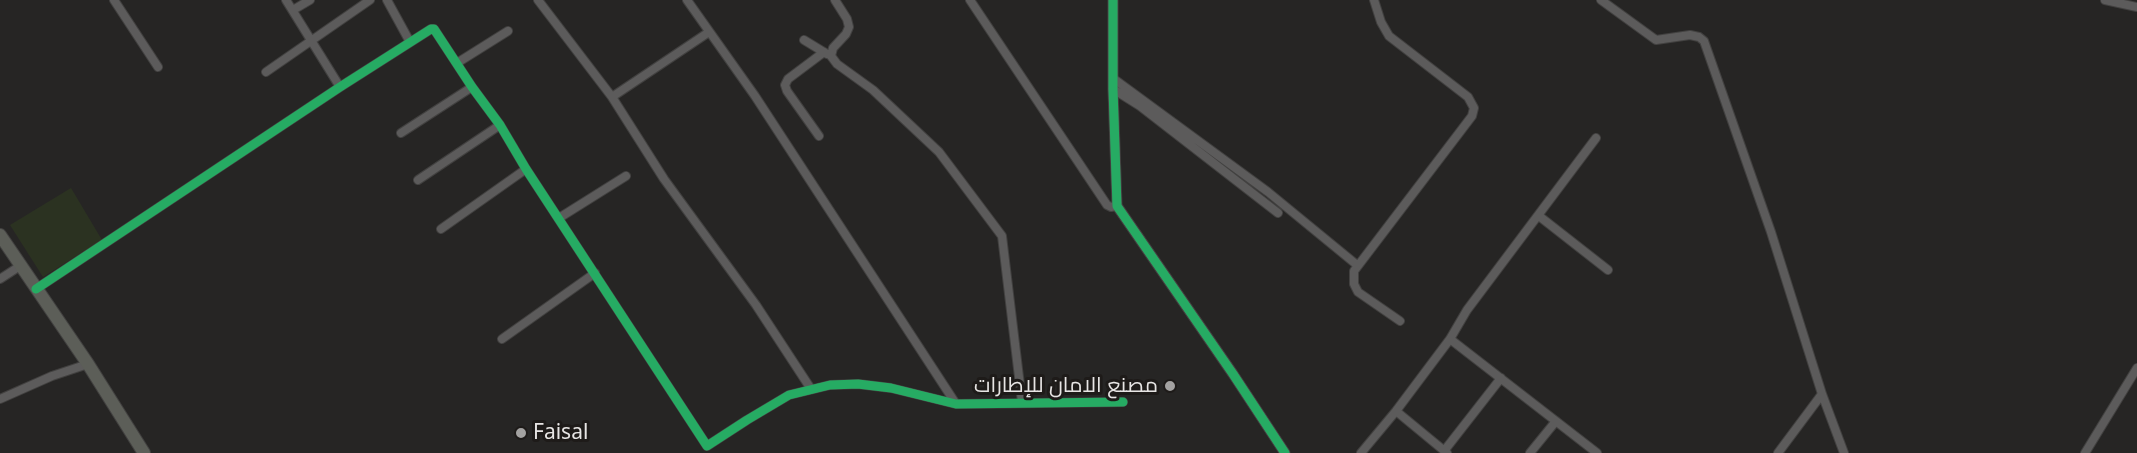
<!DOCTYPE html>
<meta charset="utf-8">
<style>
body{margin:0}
canvas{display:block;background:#262524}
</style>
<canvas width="2137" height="453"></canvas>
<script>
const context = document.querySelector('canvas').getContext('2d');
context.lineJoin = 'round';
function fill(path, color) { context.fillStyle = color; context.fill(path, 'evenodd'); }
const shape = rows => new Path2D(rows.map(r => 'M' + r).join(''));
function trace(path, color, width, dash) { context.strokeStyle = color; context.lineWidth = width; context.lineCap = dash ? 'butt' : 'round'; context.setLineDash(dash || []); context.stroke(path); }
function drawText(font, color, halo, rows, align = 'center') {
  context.font = font + ' "Noto Sans",Cairo,sans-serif'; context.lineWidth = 6; context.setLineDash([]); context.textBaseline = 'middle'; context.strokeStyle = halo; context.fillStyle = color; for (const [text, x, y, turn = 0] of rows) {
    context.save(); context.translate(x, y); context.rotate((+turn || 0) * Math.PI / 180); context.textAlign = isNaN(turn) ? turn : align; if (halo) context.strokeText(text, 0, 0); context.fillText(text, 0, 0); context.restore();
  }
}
fill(shape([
 [71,188,102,240,43,277,10,225]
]), '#2b3221');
const minor = shape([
 [114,0,158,67],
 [286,0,340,87],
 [387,0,410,42],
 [538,0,612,97,664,179,756,305,811,389],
 [687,0,755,96,956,404],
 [835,0,847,19,849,27,846,34,833,48,831,56,837,64,873,90,939,152,1002,236,1022,402],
 [970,0,1107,205,1111,207,1117,206],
 [1374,0,1381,22,1389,36,1468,97,1474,108,1472,116,1354,271,1354,284,1358,292,1400,321],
 [1601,0,1656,40,1690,35,1699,37,1704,41,1771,232,1822,394],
 [2105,0,2137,7],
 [293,10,310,0],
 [804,40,827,54],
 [457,63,508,31],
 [266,72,370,0],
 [1114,79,1268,192,1357,265],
 [1113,89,1140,106,1278,213],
 [612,97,709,32],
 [401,133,472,87],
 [819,136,787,91,785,85,788,79,824,52],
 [418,180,500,125],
 [1539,216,1608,270],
 [559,218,626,176],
 [441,229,526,169],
 [0,279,20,266],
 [36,289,340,87,431,29,434,29,472,87,500,125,526,169,707,446,747,420,789,395,830,385,858,384,891,388,956,404,1123,402],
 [502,339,595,273],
 [1450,339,1597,453],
 [0,399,52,376,88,364],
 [1396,411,1447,453],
 [1444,451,1501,378],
 [1361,453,1396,411,1450,339,1467,310,1596,138],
 [1530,453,1556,421],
 [1778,453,1822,394,1844,453],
 [2085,453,2137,368]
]);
const tertiary = shape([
 [1113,0,1113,89,1117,206,1233,374,1285,453]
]);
const primary = shape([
 [0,235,88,364,144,453]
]);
trace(minor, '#424140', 10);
trace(tertiary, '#424140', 11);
trace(primary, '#424140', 14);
trace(minor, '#5c5b5b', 8);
trace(tertiary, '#5c5b5b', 9);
trace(primary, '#5c5e58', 12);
trace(shape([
 [1113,0,1113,89,1117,206,1233,374,1285,453],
 [36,289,340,87,431,29,434,29,472,87,500,125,526,169,707,446,747,420,789,395,830,385,858,384,891,388,956,404,1123,402]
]), '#26ab63', 9);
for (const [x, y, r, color] of [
 [1170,386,6,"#a3a2a1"],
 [521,433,6,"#a3a2a1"]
]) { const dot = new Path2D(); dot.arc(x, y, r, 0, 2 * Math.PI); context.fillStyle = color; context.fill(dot); trace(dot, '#1e1b19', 2); }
drawText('21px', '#e7e5e4', '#1e1b19', [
 ["مصنع الامان للإطارات",1158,386],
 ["Faisal",533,433,"left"]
], 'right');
</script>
